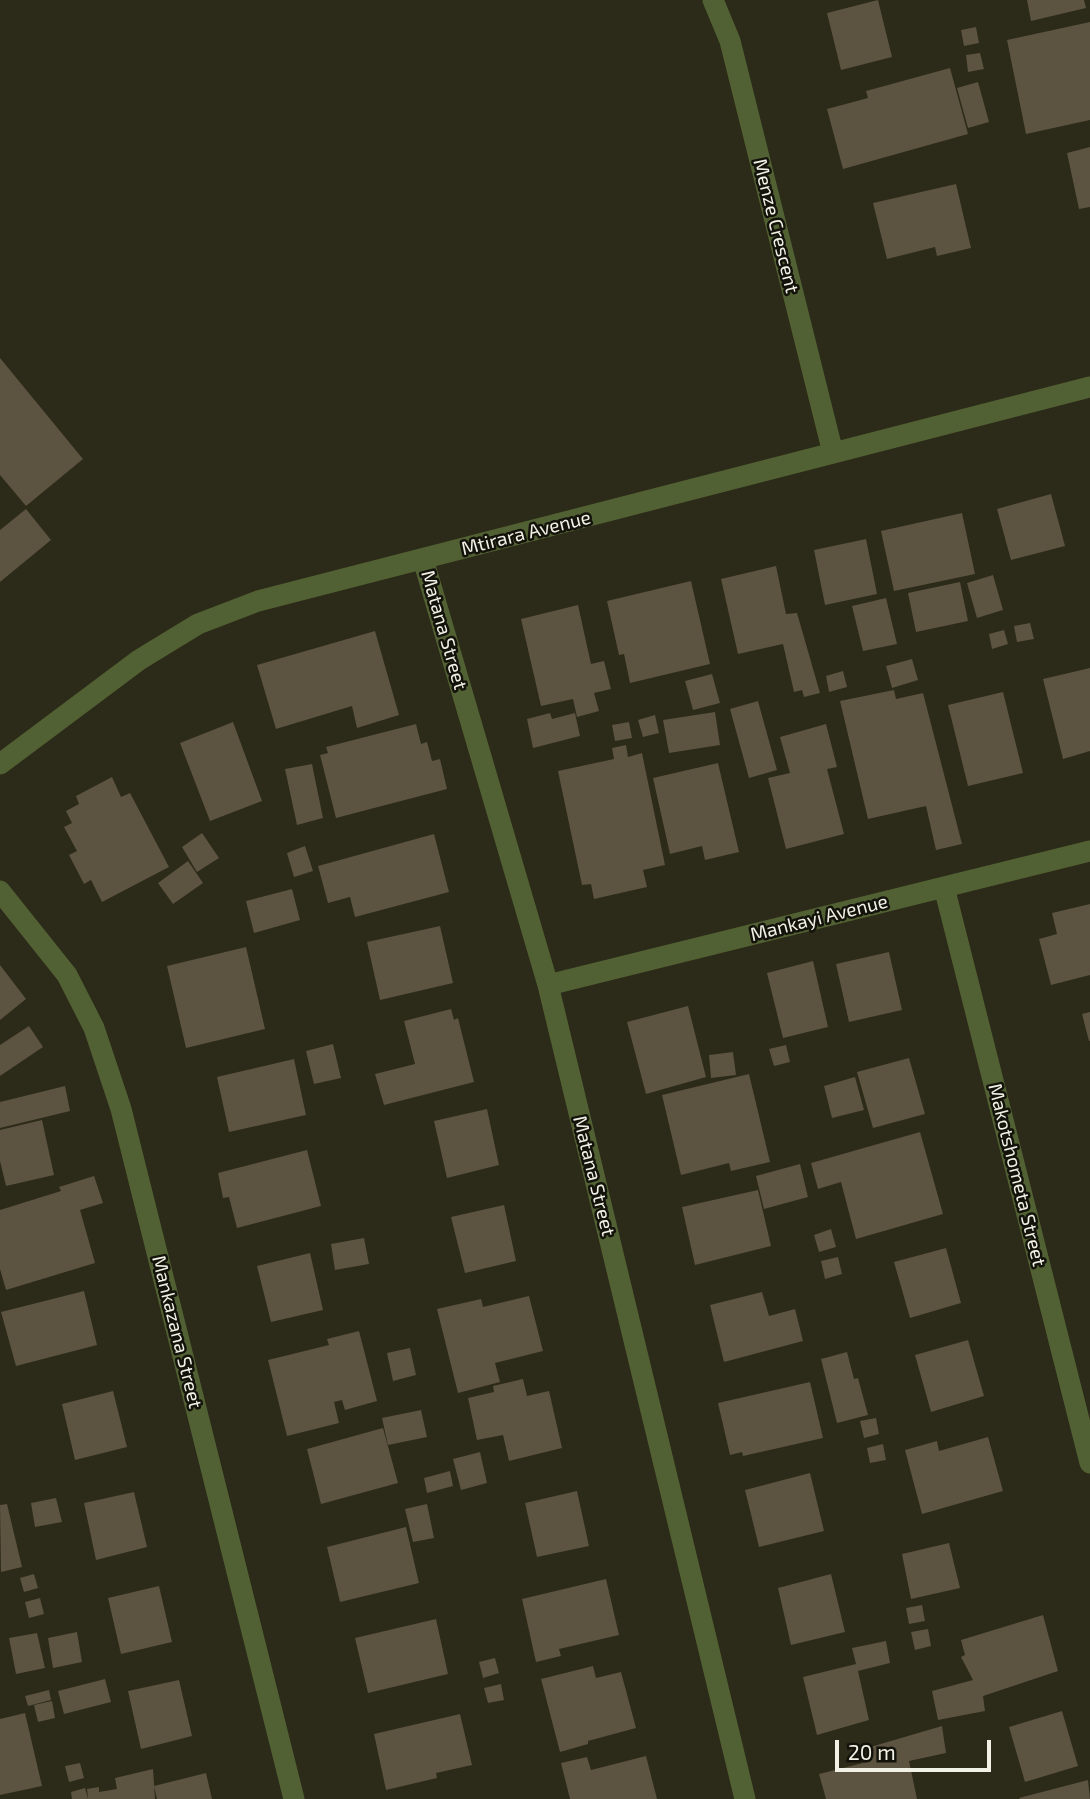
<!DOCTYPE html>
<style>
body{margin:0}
#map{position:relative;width:1090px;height:1799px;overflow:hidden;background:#2c2a18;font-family:"Exo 2",sans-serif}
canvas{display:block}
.scale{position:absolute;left:835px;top:1740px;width:156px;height:32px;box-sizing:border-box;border:4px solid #f1f1e5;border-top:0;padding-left:9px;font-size:21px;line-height:24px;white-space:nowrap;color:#f1f1e5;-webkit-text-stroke:5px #13130b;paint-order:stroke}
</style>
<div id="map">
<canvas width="1090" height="1799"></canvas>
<div class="scale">20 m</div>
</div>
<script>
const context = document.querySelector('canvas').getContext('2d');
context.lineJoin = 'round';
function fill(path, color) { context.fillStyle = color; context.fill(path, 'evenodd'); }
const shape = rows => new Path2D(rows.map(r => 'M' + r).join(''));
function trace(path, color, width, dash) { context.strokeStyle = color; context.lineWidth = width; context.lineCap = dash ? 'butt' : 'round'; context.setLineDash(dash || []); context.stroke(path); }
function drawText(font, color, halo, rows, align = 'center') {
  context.font = font + ' "Exo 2",sans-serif'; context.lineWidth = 5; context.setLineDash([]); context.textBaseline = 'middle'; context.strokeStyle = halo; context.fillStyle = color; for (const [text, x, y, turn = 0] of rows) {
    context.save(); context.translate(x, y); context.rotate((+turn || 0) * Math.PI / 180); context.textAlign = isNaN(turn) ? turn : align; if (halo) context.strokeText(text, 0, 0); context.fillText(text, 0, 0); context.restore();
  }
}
fill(shape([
 [878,0,892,57,841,70,827,13],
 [1027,0,1084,0,1086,8,1031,21],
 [1090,22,1090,120,1026,134,1007,40],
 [976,27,979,43,964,46,961,30],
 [980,53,984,69,968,72,966,55],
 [950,68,968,134,843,169,827,109,868,98,866,91],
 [978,82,989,122,968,128,957,88],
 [1090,147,1090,207,1079,209,1067,153],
 [956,184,971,248,937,256,935,247,887,259,873,203],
 [0,358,83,459,26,506,0,475],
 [1051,494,1065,546,1011,560,997,509],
 [26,509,51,540,0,582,0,530],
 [962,513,975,574,894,591,881,531],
 [866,539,877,594,825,605,814,550],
 [776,566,786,614,797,613,820,693,804,697,802,690,794,692,783,644,738,654,721,579],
 [993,575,1003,610,977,618,967,583],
 [691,581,710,664,630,683,624,654,619,655,607,601],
 [960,582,968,621,916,632,908,593],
 [886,598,897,644,863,651,852,606],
 [578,605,591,664,604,661,611,689,594,693,599,711,577,717,573,699,541,706,521,619],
 [1030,623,1034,639,1017,642,1014,626],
 [1004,630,1008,644,992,649,989,634],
 [375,631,399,715,357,728,352,706,276,729,257,665],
 [912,659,918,680,892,688,886,666],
 [1090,668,1090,751,1063,759,1043,679],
 [843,671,847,687,829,692,826,676],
 [712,674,720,703,693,710,685,681],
 [894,690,896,699,923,693,962,844,936,850,926,806,868,819,840,701],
 [1003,692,1023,773,968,786,948,705],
 [758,701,777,770,749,778,730,709],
 [715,712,720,745,669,753,663,720],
 [550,713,552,719,575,713,580,736,533,748,527,719],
 [655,715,659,733,643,737,638,720],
 [233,722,262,801,210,821,180,743],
 [629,722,632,738,615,741,612,725],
 [416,724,421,744,427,742,432,761,440,759,447,789,336,818,320,755,328,753,326,747],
 [826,724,837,767,827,769,844,834,786,849,768,778,790,773,780,737],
 [626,745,628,757,642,753,665,865,643,870,647,887,594,899,591,884,582,885,558,771,614,759,612,748],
 [718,763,739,852,705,860,702,846,670,854,653,778],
 [312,764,323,818,297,825,285,769],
 [112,777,121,797,130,793,169,867,102,902,91,880,84,884,69,855,77,851,64,827,72,823,66,811,79,804,76,796],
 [202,833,219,858,197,872,182,847],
 [434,834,449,892,355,917,350,897,328,903,318,866],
 [305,846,313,871,294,877,287,853],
 [188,861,203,883,173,904,158,883],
 [292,889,300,920,254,933,246,901],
 [1090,904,1090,975,1051,985,1039,939,1057,934,1052,913],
 [440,926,453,983,380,1000,367,942],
 [246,947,265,1029,186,1048,167,966],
 [889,952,902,1010,849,1022,836,964],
 [813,961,828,1027,783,1038,767,973],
 [0,965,26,999,0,1020],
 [688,1006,706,1077,646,1094,627,1022],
 [451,1009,454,1020,458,1018,474,1082,384,1105,375,1074,415,1064,404,1021],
 [1090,1012,1090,1041,1089,1041,1082,1014],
 [29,1026,43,1047,0,1076,0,1045],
 [333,1044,341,1078,314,1084,306,1051],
 [786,1045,790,1062,774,1066,769,1049],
 [733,1052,736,1075,711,1078,709,1055],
 [909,1058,925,1114,873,1128,857,1072],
 [294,1059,306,1115,229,1132,217,1077],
 [749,1074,770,1162,731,1171,729,1163,681,1175,662,1095],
 [855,1077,864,1110,832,1118,824,1086],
 [65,1086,70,1111,0,1128,0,1102],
 [487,1109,499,1165,447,1178,434,1121],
 [42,1120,54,1175,6,1186,0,1161,0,1130],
 [920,1132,943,1214,856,1239,841,1182,818,1189,811,1163],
 [307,1150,321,1206,237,1228,229,1197,223,1198,218,1173],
 [800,1164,808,1197,764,1209,756,1176],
 [94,1176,103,1203,80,1210,95,1263,6,1290,0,1269,0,1210,61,1191,59,1187],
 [758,1190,771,1246,695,1265,682,1207],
 [504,1205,516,1261,465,1273,451,1217],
 [831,1229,836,1247,819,1252,814,1235],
 [364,1238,369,1264,335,1270,331,1244],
 [946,1248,961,1303,910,1318,894,1262],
 [310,1253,323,1310,271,1322,257,1266],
 [838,1257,842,1274,825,1279,821,1261],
 [84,1291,97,1345,16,1366,1,1312],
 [762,1292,769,1316,795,1309,803,1341,724,1362,710,1305],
 [529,1296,543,1351,495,1363,500,1382,458,1393,437,1309,481,1299,483,1307],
 [359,1331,377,1401,345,1410,342,1400,334,1402,339,1423,287,1436,268,1360,329,1345,327,1339],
 [968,1340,984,1396,931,1412,915,1355],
 [410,1348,416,1375,393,1381,387,1353],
 [847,1352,854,1379,858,1378,868,1415,837,1423,821,1359],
 [523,1379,527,1396,549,1391,562,1448,509,1461,503,1435,477,1440,468,1398,494,1392,493,1386],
 [810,1382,823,1438,743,1456,742,1452,730,1455,718,1403],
 [113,1391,127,1447,75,1460,62,1404],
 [421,1410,427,1437,388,1445,382,1418],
 [876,1418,879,1434,864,1438,860,1421],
 [383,1428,398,1483,321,1504,307,1449],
 [988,1437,1003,1491,922,1514,905,1450,937,1441,939,1451],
 [883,1444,886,1460,870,1463,867,1448],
 [480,1452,487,1483,461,1490,453,1459],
 [450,1471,453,1486,427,1493,424,1478],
 [810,1473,824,1531,759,1547,745,1490],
 [577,1491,589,1546,537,1557,525,1503],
 [134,1492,147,1547,96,1560,84,1503],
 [56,1498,62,1522,35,1527,31,1503],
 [7,1504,22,1567,1,1572,0,1505],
 [427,1504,434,1538,413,1542,405,1509],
 [406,1527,419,1583,340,1602,327,1547],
 [949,1543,960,1588,911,1599,902,1554],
 [34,1574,38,1588,24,1592,20,1578],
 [831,1574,845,1632,791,1645,778,1588],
 [606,1579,619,1635,559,1649,561,1656,536,1662,522,1599],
 [159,1586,172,1642,121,1654,108,1598],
 [40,1598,44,1614,29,1618,25,1602],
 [922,1605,925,1621,909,1624,906,1608],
 [1043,1615,1058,1671,983,1696,985,1711,938,1720,932,1691,973,1680,961,1657,965,1655,961,1640],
 [436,1619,448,1674,368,1693,355,1638],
 [928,1629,931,1646,915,1650,911,1632],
 [77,1632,82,1662,53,1668,48,1638],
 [37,1633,45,1668,16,1674,9,1638],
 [886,1641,890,1663,858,1671,869,1720,817,1735,803,1677,856,1664,852,1648],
 [495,1658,499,1673,483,1678,479,1662],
 [593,1666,596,1678,621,1672,636,1728,588,1741,588,1744,560,1752,541,1679],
 [105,1679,111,1702,64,1714,58,1691],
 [179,1680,192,1736,141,1749,128,1691],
 [501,1684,504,1700,488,1703,484,1688],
 [49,1690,51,1700,28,1706,25,1696],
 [52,1701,55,1718,38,1722,34,1705],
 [1062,1711,1078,1766,1025,1782,1009,1727],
 [25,1713,42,1786,0,1795,0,1719],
 [460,1714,472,1765,436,1773,437,1778,386,1790,374,1734],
 [942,1726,946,1753,909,1761,917,1799,826,1799,819,1774,871,1761,867,1748],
 [646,1756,657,1799,570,1799,561,1763,587,1757,591,1770],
 [80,1763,84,1778,69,1782,65,1766],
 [153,1769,155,1799,88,1799,87,1789,99,1787,99,1792,117,1789,115,1778],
 [206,1773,212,1799,157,1799,154,1786],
 [1088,1780,1090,1799,1020,1799,1019,1798],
 [85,1788,88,1799,72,1799,71,1792]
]), '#5c5341');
trace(shape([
 [713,0,730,41,833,453],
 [423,559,548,985,745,1799],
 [0,764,139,660,198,624,258,601,1090,387],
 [944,887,1090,1463],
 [0,891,67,975,94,1028,121,1109,294,1799],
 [548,985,1090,851]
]), '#526133', 21);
drawText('19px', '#f1f1e5', '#13130b', [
 ["Menze Crescent",776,226,76],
 ["Mtirara Avenue",526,533,-14],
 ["Matana Street",444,630,74],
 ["Mankayi Avenue",819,918,-14],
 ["Makotshometa Street",1017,1175,76],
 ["Matana Street",594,1176,76],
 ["Mankazana Street",177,1332,76]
]);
</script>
